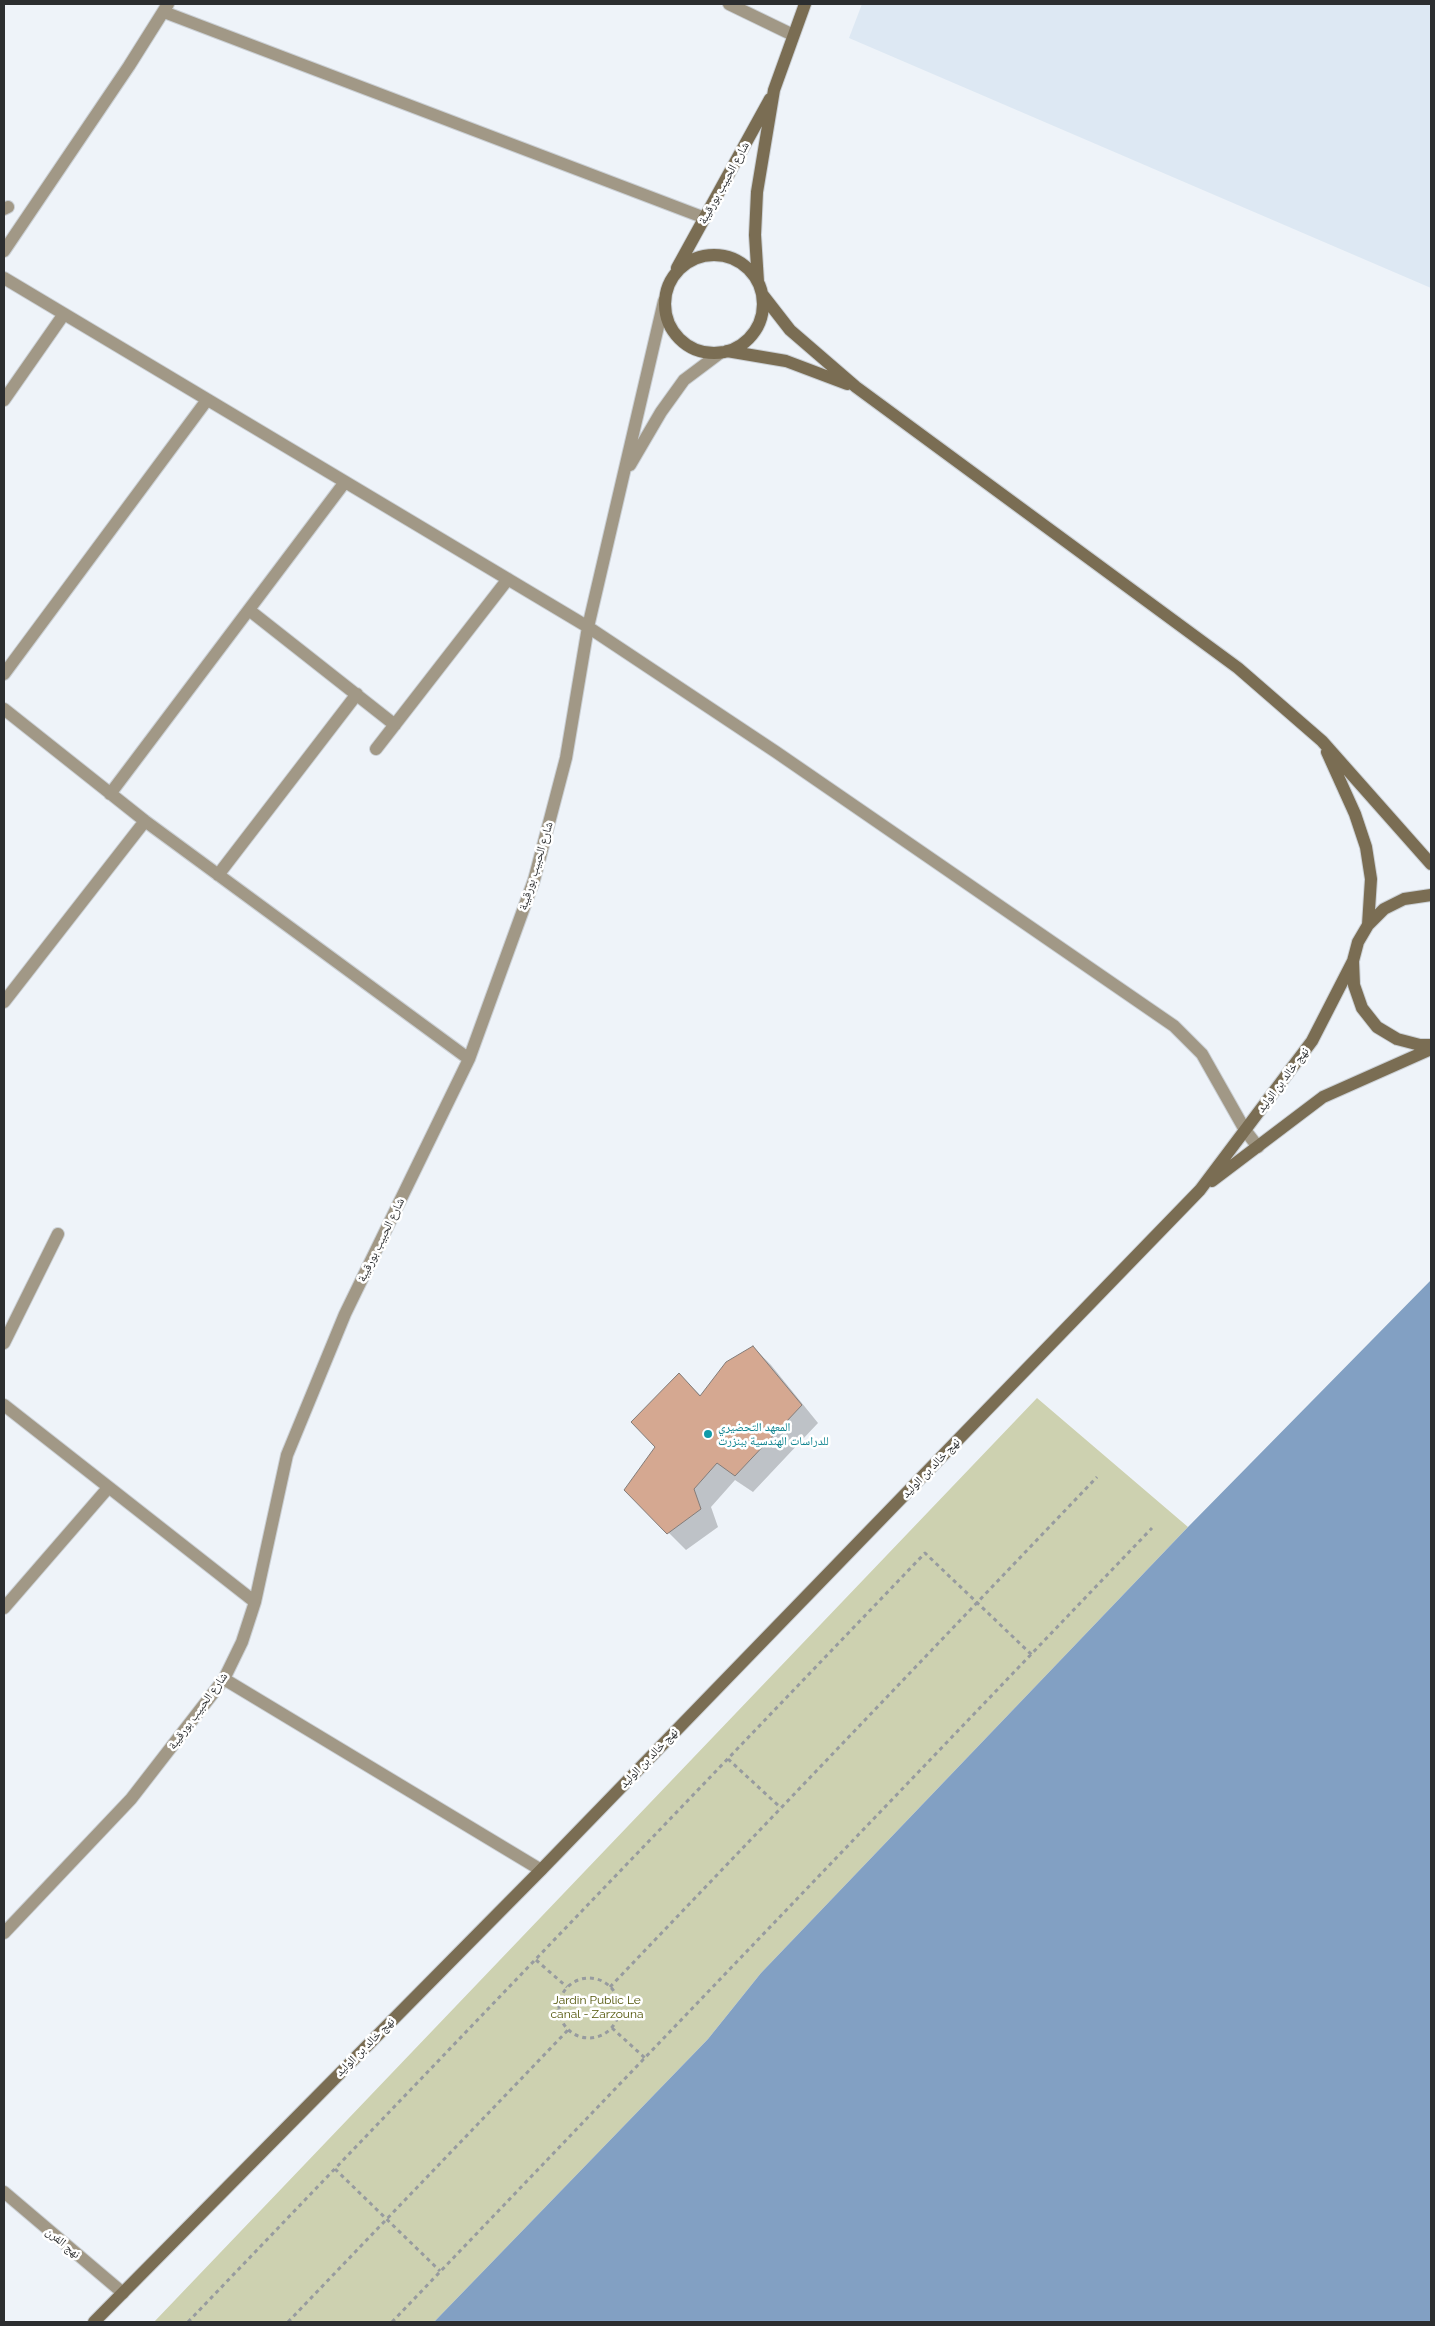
<!DOCTYPE html>
<meta charset="utf-8">
<style>
body{margin:0}
#map{position:relative;width:1435px;height:2326px;overflow:hidden;background:#eef3f9;font-family:Raleway,sans-serif}
canvas{display:block}
.frame{position:absolute;inset:0;border:5px solid #2c2e30;pointer-events:none}
</style>
<div id="map">
<canvas width="1435" height="2326"></canvas>
<div class="frame"></div>
</div>
<script>
const context = document.querySelector('canvas').getContext('2d');
context.lineJoin = 'round';
function fill(path, color) { context.fillStyle = color; context.fill(path, 'evenodd'); }
const shape = rows => new Path2D(rows.map(r => 'M' + r).join(''));
function trace(path, color, width, dash) { context.strokeStyle = color; context.lineWidth = width; context.lineCap = dash ? 'butt' : 'round'; context.setLineDash(dash || []); context.stroke(path); }
function drawText(font, color, halo, rows, align = 'center') {
  context.font = font + ' Raleway,"Noto Naskh Arabic",sans-serif'; context.lineWidth = 5; context.setLineDash([]); context.textBaseline = 'middle'; context.strokeStyle = halo; context.fillStyle = color; for (const [text, x, y, turn = 0] of rows) {
    context.save(); context.translate(x, y); context.rotate((+turn || 0) * Math.PI / 180); context.textAlign = isNaN(turn) ? turn : align; if (halo) context.strokeText(text, 0, 0); context.fillText(text, 0, 0); context.restore();
  }
}
fill(shape([
 [862,4,1431,4,1431,288,849,38]
]), '#dde8f3');
fill(shape([
 [1037,1398,1188,1527,761,1973,708,2039,434,2322,154,2322]
]), '#cdd1b0');
fill(shape([
 [1431,1280,1431,2322,434,2322,708,2039,761,1973,1188,1527]
]), '#82a0c3');
fill(shape([
 [753,1347,771,1365,818,1423,753,1492,735,1480,711,1507,718,1527,686,1550,626,1490,656,1447,679,1374,701,1396]
]), '#0003');
const building = shape([
 [753,1346,802,1405,735,1476,717,1463,694,1489,701,1509,667,1534,624,1490,655,1447,631,1422,679,1373,700,1396,726,1362,753,1346]
]);
fill(building, '#d5a891');
trace(building, '#827b78', 1);
const street = shape([
 [729,4,793,35],
 [164,12,705,218],
 [4,209,8,207],
 [4,251,129,66,168,4],
 [4,278,588,627,776,752,1174,1026,1202,1054,1245,1130,1258,1147],
 [4,400,64,314],
 [630,465,661,412,684,380,720,353],
 [249,610,395,725],
 [4,674,207,400],
 [4,709,145,821,469,1059],
 [376,749,508,579],
 [110,794,345,482],
 [218,875,357,694],
 [4,1002,145,821],
 [4,1343,58,1234],
 [4,1405,255,1602],
 [4,1608,108,1488],
 [224,1679,541,1870],
 [4,1933,131,1799,224,1679,242,1642,255,1602,287,1455,345,1314,469,1059,534,880,566,758,588,627,664,301],
 [4,2192,123,2293]
]);
const secondary = shape([
 '665 304a49 49 0 1 1 98 0a49 49 0 1 1-98 0Z',
 [677,268,770,99],
 [758,282,755,235,757,192,774,90,805,4],
 [762,294,790,330,856,387,1238,668,1322,741,1431,864],
 [727,351,786,361,847,384],
 [1327,752,1355,814,1366,847,1371,879,1368,925],
 [1431,895,1404,899,1384,909,1368,925,1358,942,1353,961,1354,985,1362,1008,1377,1027,1397,1039,1420,1045,1431,1045],
 [1212,1181,1323,1097,1431,1049],
 [94,2322,541,1870,1200,1190,1312,1041,1353,961]
]);
trace(street, '#cbd0d5', 14);
trace(secondary, '#cbd0d5', 14);
trace(shape([
 [728,1759,781,1808],
 [536,1960,567,1987],
 '559 2008a30 30 0 1 1 60 0a30 30 0 1 1-60 0Z',
 [610,1987,1097,1477],
 [612,2028,645,2058],
 [335,2169,440,2271],
 [188,2322,925,1553,1032,1655],
 [288,2322,568,2030],
 [392,2322,1152,1528]
]), '#979b9f', 3, [4, 4]);
trace(street, '#a19886', 12);
trace(secondary, '#7a6d53', 12);
for (const [x, y, r, color] of [
 [708,1434,5,"#0f9aa8"]
]) { const dot = new Path2D(); dot.arc(x, y, r, 0, 2 * Math.PI); context.fillStyle = color; context.fill(dot); trace(dot, '#fff', 2); }
drawText('12px', '#2c2e30', '#fff', [
 ["شارع الحبيب بورقيبة",724,183,-61],
 ["شارع الحبيب بورقيبة",536,866,-73],
 ["نهج خالد بن الوليد",1283,1080,-53],
 ["شارع الحبيب بورقيبة",381,1240,-64],
 ["نهج خالد بن الوليد",931,1468,-46],
 ["شارع الحبيب بورقيبة",198,1711,-54],
 ["نهج خالد بن الوليد",649,1758,-46],
 ["نهج خالد بن الوليد",365,2047,-45],
 ["نهج الفرن",63,2243,40]
]);
drawText('12px', '#0d838f', '#fff', [
 ["المعهد التحضيري",718,1427],
 ["للدراسات الهندسية ببنزرت",718,1441]
], 'left');
drawText('12px', '#505305', '#fff', [
 ["Jardin Public Le",597,2000],
 ["canal - Zarzouna",597,2014]
]);
</script>
